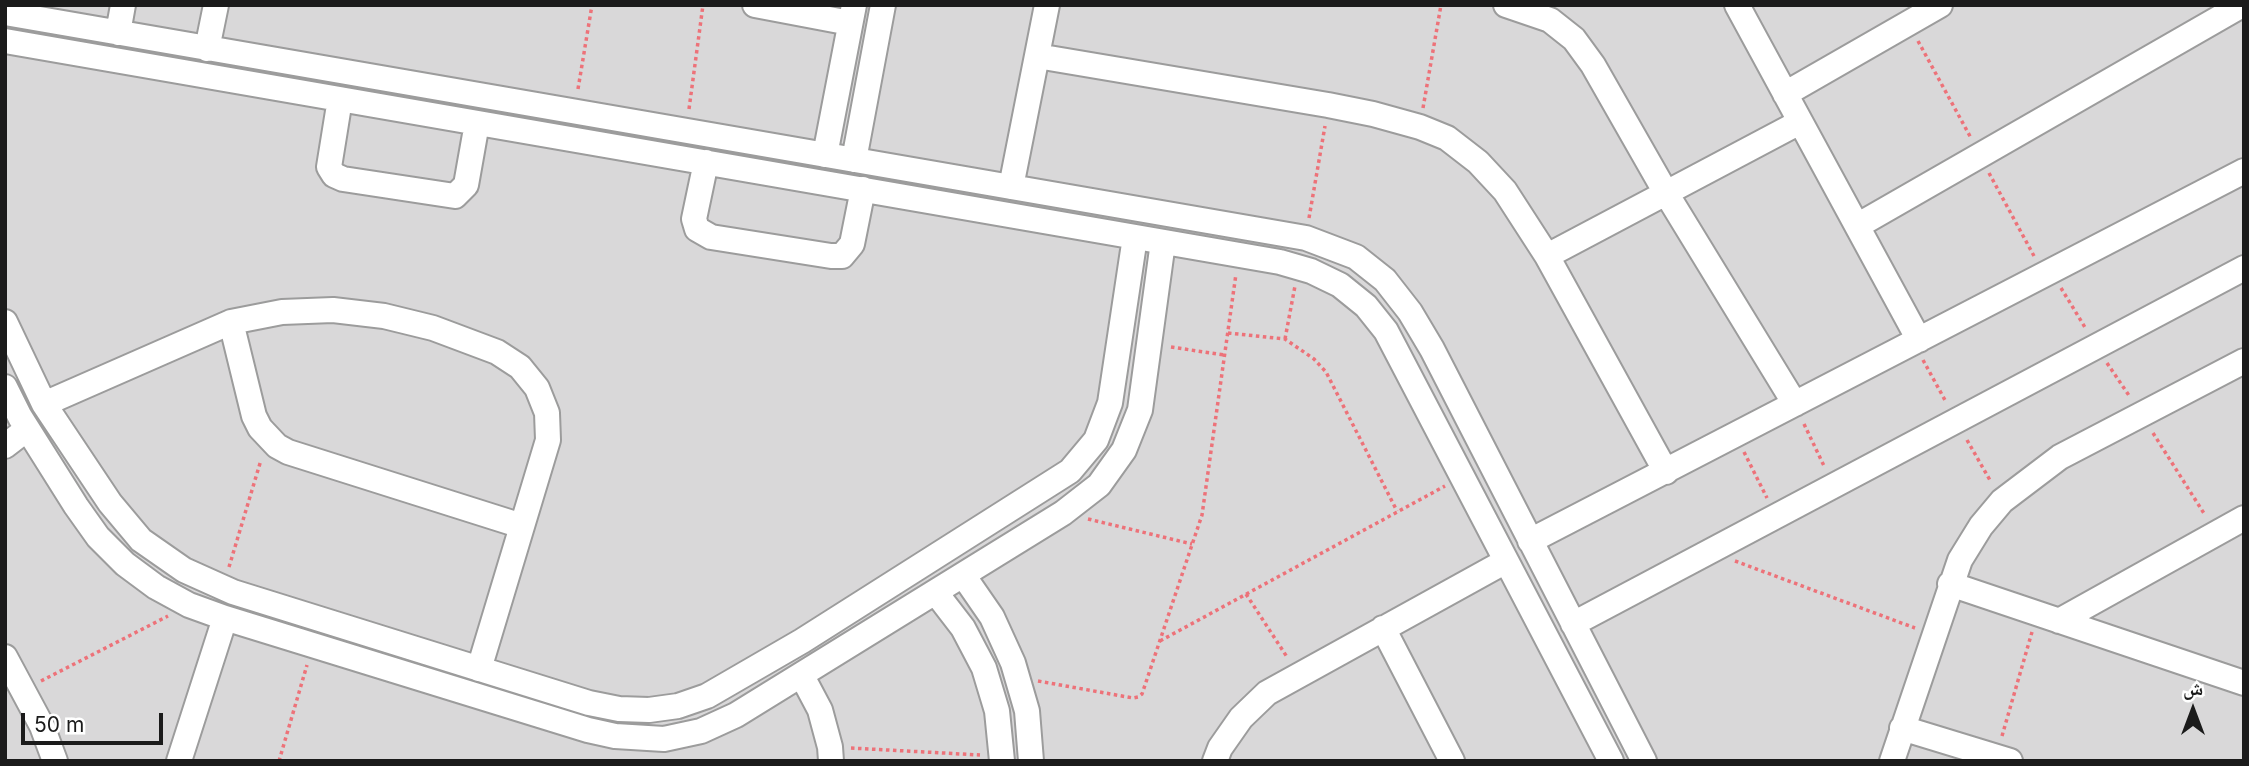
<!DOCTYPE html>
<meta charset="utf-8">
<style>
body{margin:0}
#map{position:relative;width:2249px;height:766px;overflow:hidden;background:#ece7e2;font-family:Inter,"Noto Naskh Arabic",sans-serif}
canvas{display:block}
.frame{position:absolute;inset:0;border:7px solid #1b1b1b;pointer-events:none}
.north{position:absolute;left:2158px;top:675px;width:70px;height:70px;-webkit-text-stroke:5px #fff;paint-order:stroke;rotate:0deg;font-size:19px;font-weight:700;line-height:28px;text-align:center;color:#1b1b1b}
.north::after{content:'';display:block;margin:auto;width:24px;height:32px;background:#1b1b1b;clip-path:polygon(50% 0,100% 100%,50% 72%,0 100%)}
.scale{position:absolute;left:21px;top:713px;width:142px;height:32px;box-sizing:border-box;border:4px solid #1b1b1b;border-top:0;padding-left:9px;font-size:21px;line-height:24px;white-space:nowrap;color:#1b1b1b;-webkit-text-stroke:5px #fff;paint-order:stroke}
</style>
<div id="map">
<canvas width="2249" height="766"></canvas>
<div class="frame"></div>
<div class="north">ش</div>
<div class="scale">50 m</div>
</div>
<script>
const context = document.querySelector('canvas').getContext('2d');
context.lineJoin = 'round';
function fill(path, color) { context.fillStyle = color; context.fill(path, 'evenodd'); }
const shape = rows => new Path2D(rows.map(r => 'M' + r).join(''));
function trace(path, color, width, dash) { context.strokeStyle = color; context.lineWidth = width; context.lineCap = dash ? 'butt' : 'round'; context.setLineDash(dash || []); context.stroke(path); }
fill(shape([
 [5,5,2244,5,2244,761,5,761]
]), '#d9d8d9');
const minor = shape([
 [755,5,850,23],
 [1506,5,1550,20,1574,39,1593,65,1666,193,1795,404],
 [1737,5,1919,340],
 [5,13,1306,238,1356,257,1385,280,1410,312,1432,349,1644,761],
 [118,33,123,5],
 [5,41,1280,262,1311,271,1340,285,1366,306,1386,331,1611,761],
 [207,49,216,5],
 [1037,56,1328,105,1373,114,1420,127,1447,138,1478,162,1505,191,1547,256,1666,472],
 [1785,94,1940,5],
 [340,99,329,167,334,175,343,179,455,196,466,185,477,123],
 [825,155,854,5],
 [854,160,883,5],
 [706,162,694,219,697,229,711,237,831,256,842,256,852,244,863,189],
 [1011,187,1047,5],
 [1857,226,2242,5],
 [1547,256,1800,122],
 [5,322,44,404,110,503,141,540,184,570,233,592,589,703,619,709,649,710,678,706,707,696,802,641,1070,471,1096,440,1110,403,1135,237],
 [231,322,254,416,260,428,277,446,288,452,522,526],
 [5,387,20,417,76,506,98,537,125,564,156,587,189,605,225,618,588,730,615,736,664,739,701,731,736,715,1063,513,1099,485,1124,450,1140,410,1163,242],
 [44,404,231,322,282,312,333,310,384,316,433,328,497,352,520,367,537,388,547,413,548,440,479,669],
 [5,446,27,429],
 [1530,541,2244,171],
 [963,575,992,617,1013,663,1027,711,1031,761],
 [1950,584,2244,683],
 [936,593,963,628,984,668,997,711,1002,761],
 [2059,621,2244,518],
 [1573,624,2244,268],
 [1383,628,1452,761],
 [5,657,42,726,55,761],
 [802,676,820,710,830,747,831,761],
 [1902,728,2010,761],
 [179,761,225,618],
 [1215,761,1220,748,1241,718,1267,693,1506,561],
 [1892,761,1960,560,1981,526,2002,501,2060,457,2244,361]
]);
trace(minor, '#9c9c9c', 28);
trace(shape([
 [1918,41,1971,138],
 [578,89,592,5],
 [1423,108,1441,5],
 [689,109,703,5],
 [1989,173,2034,256],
 [1309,218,1325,126],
 [2061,288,2086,329],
 [1228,333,1285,339,1314,359,1326,372,1397,511],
 [1285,339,1295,286],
 [1171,347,1224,355],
 [1923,360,1946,402],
 [2107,363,2130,397],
 [1804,424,1825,468],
 [2153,433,2205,515],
 [1967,440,1991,482],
 [1744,452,1767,498],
 [1088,519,1192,544],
 [1735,561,1915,628],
 [229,567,261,460],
 [1246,594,1287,657],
 [1160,641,1445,486],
 [41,681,168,616],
 [1038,681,1133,698,1138,697,1142,694,1202,515,1236,274],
 [2002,736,2032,632],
 [851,748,980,755],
 [279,761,307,665]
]), '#ed7279', 3.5, [3.5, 3.5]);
trace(minor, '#fff', 24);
</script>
